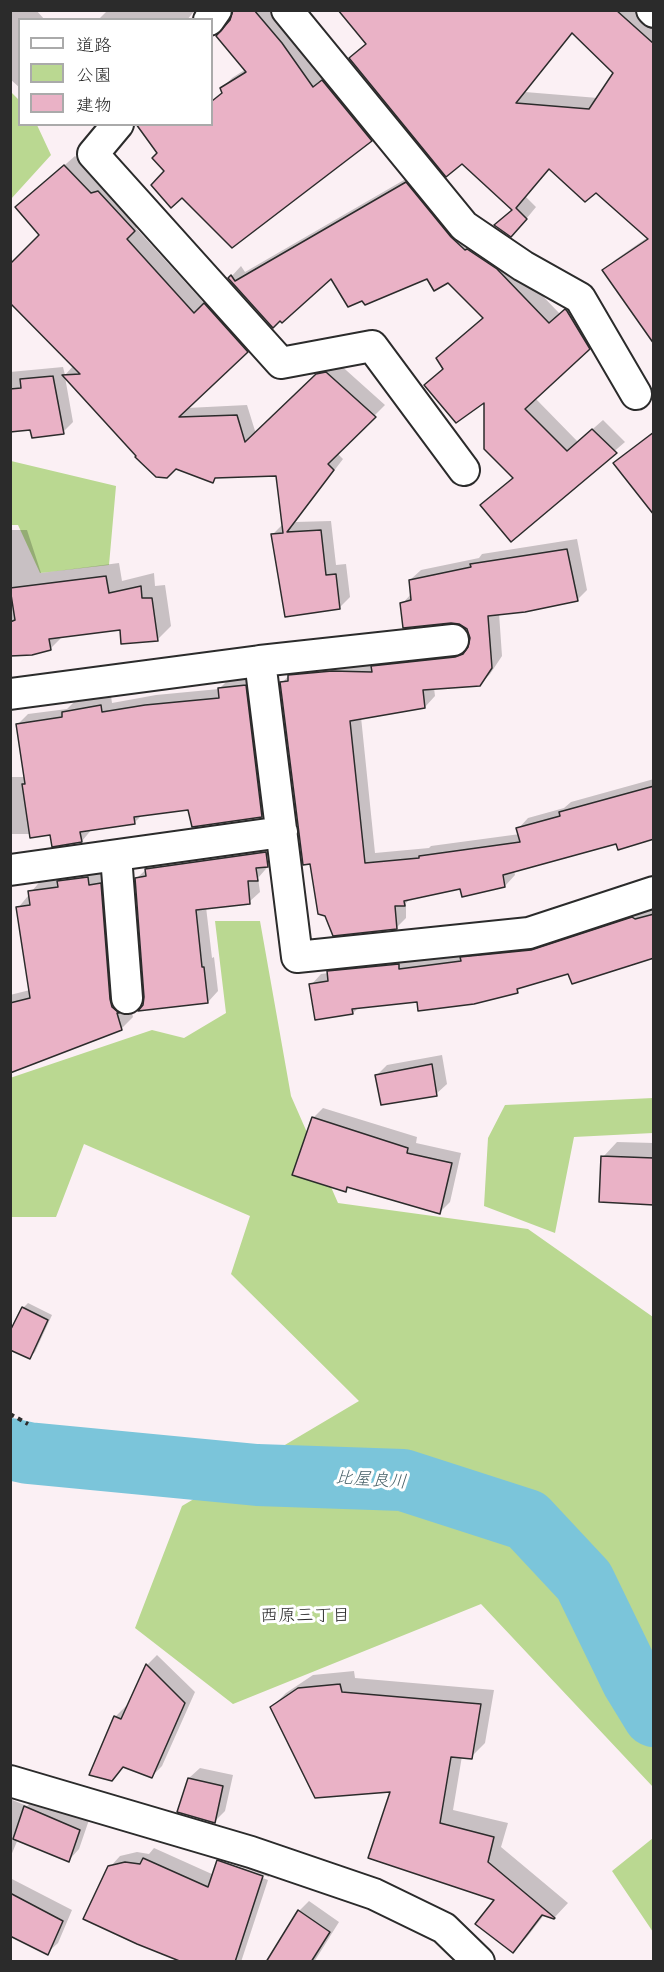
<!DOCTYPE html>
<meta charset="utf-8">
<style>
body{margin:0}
#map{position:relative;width:664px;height:1972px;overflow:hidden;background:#fbf0f4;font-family:Delius,"Klee One",sans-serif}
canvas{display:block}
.frame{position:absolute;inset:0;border:12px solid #2b2b2b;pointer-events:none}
.legend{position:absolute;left:18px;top:18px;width:195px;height:108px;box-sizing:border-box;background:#fff;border:2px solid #aaa;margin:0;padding:8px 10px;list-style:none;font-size:18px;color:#2b2b2b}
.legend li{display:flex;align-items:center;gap:12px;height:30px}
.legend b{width:30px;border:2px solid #aaa}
</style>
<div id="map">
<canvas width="664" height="1972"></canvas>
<div class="frame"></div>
<ul class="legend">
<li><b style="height:8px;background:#fff"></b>道路</li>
<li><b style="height:16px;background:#bad891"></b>公園</li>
<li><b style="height:16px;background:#eab2c6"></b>建物</li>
</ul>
</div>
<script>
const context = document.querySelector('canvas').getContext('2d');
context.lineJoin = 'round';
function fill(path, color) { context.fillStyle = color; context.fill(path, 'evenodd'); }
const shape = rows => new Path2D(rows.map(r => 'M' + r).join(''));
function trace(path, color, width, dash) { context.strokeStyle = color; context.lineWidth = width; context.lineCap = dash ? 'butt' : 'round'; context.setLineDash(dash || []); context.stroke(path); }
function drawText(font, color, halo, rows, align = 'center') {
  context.font = font + ' Delius,"Klee One",sans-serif'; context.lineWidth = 6; context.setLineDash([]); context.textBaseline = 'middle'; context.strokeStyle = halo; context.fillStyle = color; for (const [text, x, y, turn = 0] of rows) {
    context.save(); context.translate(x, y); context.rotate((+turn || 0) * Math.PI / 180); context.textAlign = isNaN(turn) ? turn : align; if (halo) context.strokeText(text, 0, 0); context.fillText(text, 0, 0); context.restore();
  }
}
fill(shape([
 [10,91,19,100,20,124,37,125,51,155,11,199],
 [11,461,116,486,109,565,40,573,18,525,11,525],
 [215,921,260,921,291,1096,338,1203,528,1229,653,1317,653,1787,481,1604,233,1704,135,1628,182,1506,359,1401,231,1274,250,1216,84,1144,56,1217,11,1217,10,1078,152,1030,184,1038,226,1013],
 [653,1098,653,1133,574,1137,555,1233,484,1206,488,1138,505,1105],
 [653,1838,653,1932,612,1871]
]), '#bad891');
fill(shape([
 [10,10,36,10,45,20,20,20,20,88,10,79],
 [104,10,195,10,187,20,98,20,106,12],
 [235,10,273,10,381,129,371,139,222,88,232,78,246,69,232,20],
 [340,10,639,10,654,24,654,341,604,270,615,260,648,237,597,191,550,168,525,196,536,207,522,224,496,225,513,209,351,58,367,43],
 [573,32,615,73,598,98,525,92],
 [75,156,144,220,136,228,205,304,215,294,257,340,187,408,247,405,256,434,328,364,337,362,385,405,337,453,343,459,295,522,331,521,336,565,346,564,350,597,340,607,272,535,283,524,278,475,217,477,212,482,138,456,65,377,73,422,63,432,31,428,10,431,10,372,63,367,65,375,74,365,41,235,17,207],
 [416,173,507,259,560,314,576,300,599,338,535,398,578,442,603,420,625,442,511,540,514,477,486,400,445,368,438,358,484,317,448,281,427,277,332,277,282,321,230,278,241,266,245,272],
 [654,431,654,497,615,463],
 [10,530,27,530,41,573,119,563,122,581,154,573,155,586,165,585,171,626,158,639,121,628,63,636,50,649,11,655],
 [577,539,587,590,577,600,499,613,502,656,490,674,479,685,434,688,435,696,425,707,361,717,375,853,429,848,431,846,520,834,518,829,528,818,564,808,571,802,654,779,654,838,617,842,514,871,515,875,505,886,462,887,411,898,406,903,406,918,396,928,334,934,282,683,292,672,383,657,470,646,472,637,468,628,460,623,402,604,412,593,410,580,421,570,479,558,482,554],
 [256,676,272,806,261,816,190,809,142,815,135,822,92,829,82,841,52,834,10,834,10,777,26,777,17,725,28,714,67,709,74,702,111,696,112,703,156,695,219,689,230,678],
 [276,842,278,855,258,878,260,892,249,902,206,907,212,958,214,957,218,991,208,1002,144,1006,146,997,137,878,157,859],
 [100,865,101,873,113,871,129,1001,133,1017,121,1029,10,1067,10,995,30,990,18,908,42,879],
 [654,907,654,957,569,972,522,986,517,991,359,1007,353,1013,311,985,321,974,329,973,339,961],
 [442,1055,447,1084,436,1094,376,1076,387,1065],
 [323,1108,417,1137,416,1143,461,1153,450,1202,440,1212,349,1186,346,1190,313,1118],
 [617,1142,654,1143,654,1204,603,1157],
 [28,1303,52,1315,35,1352,30,1357,23,1308],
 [157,1655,195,1692,162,1766,152,1776,124,1766,112,1779,115,1717,126,1706,128,1707,147,1665],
 [354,1671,355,1678,494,1690,485,1743,471,1757,462,1756,453,1810,508,1823,501,1847,568,1903,554,1918,544,1915,527,1937,513,1951,496,1899,392,1790,272,1707,286,1693,313,1675],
 [200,1768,233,1775,225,1811,215,1821,189,1778],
 [36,1797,89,1820,79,1849,69,1860,18,1839,10,1858,10,1799,27,1806],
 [154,1848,214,1875,219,1861,229,1850,272,1866,269,1877,222,1860,222,1863,268,1880,241,1962,174,1962,176,1958,110,1867,120,1856,137,1852,149,1854],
 [10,1878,72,1910,58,1943,47,1953,10,1935],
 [309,1901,339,1922,314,1962,268,1962,299,1911]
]), '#0003');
trace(shape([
 [10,1449,28,1453,257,1475,403,1480,527,1520,584,1581,632,1680,654,1716]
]), '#7bc5da', 62);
const building = shape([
 [233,10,254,10,282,43,313,87,322,80,372,141,232,248,182,198,171,208,151,185,164,171,152,158,157,153,136,124,212,124,212,101,222,93,220,88,246,72,216,36,230,20,233,10],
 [338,10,616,10,654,44,654,344,602,270,648,239,596,193,585,202,549,169,516,208,527,219,511,237,494,225,512,210,462,164,446,177,349,58,366,44,338,10],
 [572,33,613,73,589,109,516,103,572,33],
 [64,165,91,193,98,191,135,231,127,239,194,313,204,303,248,352,179,417,237,415,245,442,316,374,326,372,376,417,328,464,334,470,287,532,321,530,326,575,336,574,340,609,285,617,271,534,283,533,276,476,215,478,213,483,176,469,167,478,156,477,135,457,136,456,62,375,80,374,10,303,10,264,39,235,15,207,64,165],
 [406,182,451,237,465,250,467,249,497,269,549,323,565,309,567,311,590,349,525,409,567,451,592,429,617,453,511,542,480,505,513,478,484,449,484,403,456,423,424,385,443,369,436,358,483,318,448,283,434,291,427,279,365,305,362,301,348,307,331,279,282,323,280,321,273,328,228,278,231,275,235,281,406,182],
 [53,376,64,434,32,438,30,430,10,432,10,389,21,388,20,379,53,376],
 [654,432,654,515,613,463,654,432],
 [567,549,578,601,525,612,488,616,492,668,480,686,423,690,425,708,350,721,365,863,419,858,419,856,520,842,516,828,560,816,559,812,654,786,654,839,618,850,616,844,503,875,505,887,462,897,460,889,404,901,405,906,395,906,397,929,333,936,325,916,318,914,310,864,303,865,280,682,288,681,288,675,332,671,372,672,371,666,455,657,463,654,468,647,470,638,467,629,459,624,451,623,403,628,400,603,411,600,409,580,471,567,470,564,567,549],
 [106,576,109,593,141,586,142,598,152,598,158,641,121,644,120,630,49,639,51,650,32,655,10,656,10,622,15,620,10,588,106,576],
 [246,685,262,817,192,827,188,810,134,817,135,824,80,832,82,842,52,847,50,835,30,838,22,784,25,784,16,724,62,717,62,712,101,705,102,712,145,705,219,698,218,688,246,685],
 [266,852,268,867,256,868,258,881,248,881,250,904,196,910,202,967,204,967,208,1003,138,1011,143,1005,144,997,135,878,146,876,145,869,266,852],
 [88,877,89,885,101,883,110,999,112,1007,119,1013,117,1013,122,1030,10,1073,10,1003,30,998,16,907,30,905,28,891,58,887,57,881,88,877],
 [654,914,654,958,572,984,568,974,517,989,518,993,474,1004,418,1011,417,1002,352,1009,353,1014,315,1020,309,984,328,981,327,971,399,964,399,969,461,961,460,957,531,950,632,917,635,919,654,914],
 [432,1064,437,1096,381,1105,375,1075,432,1064],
 [312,1117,408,1148,407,1153,452,1163,440,1214,347,1187,346,1192,292,1175,312,1117],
 [601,1156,654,1158,654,1205,599,1202,601,1156],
 [22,1307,48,1320,30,1359,10,1350,10,1331,22,1307],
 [146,1664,185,1703,152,1778,123,1767,112,1781,89,1775,114,1716,121,1719,146,1664],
 [340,1684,342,1692,481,1704,472,1759,451,1757,440,1823,494,1837,488,1862,555,1918,554,1919,542,1915,513,1953,475,1924,494,1900,368,1858,390,1792,315,1798,270,1707,298,1688,340,1684],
 [188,1778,223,1786,215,1823,177,1812,188,1778],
 [24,1806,80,1830,69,1862,13,1839,24,1806],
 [143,1858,208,1887,217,1860,263,1876,235,1962,182,1962,137,1944,83,1919,108,1866,125,1862,140,1864,143,1858],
 [10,1893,63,1921,48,1955,10,1936,10,1893],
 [298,1910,330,1932,311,1962,266,1962,298,1910]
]);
fill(building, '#eab2c6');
trace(building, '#2b2b2b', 1.5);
const street = shape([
 [287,10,464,226,523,266,580,298,636,394],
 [652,10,654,12],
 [209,20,216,10],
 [118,124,93,154,281,363,372,346,464,470],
 [453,640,260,661,297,957,529,933,654,892],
 [10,694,260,661],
 [116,856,127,998],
 [10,870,282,832],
 [10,1781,251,1852,374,1894,444,1928,479,1962]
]);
trace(street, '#2b2b2b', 34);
trace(shape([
 [10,1414,28,1424]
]), '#2b2b2b', 4, [4.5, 4.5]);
trace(street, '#fff', 30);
drawText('italic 18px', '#476168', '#fff', [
 ["比屋良川",371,1480,4]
]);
drawText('18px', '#2b2b2b', '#fff', [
 ["西原三丁目",305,1616]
]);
</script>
